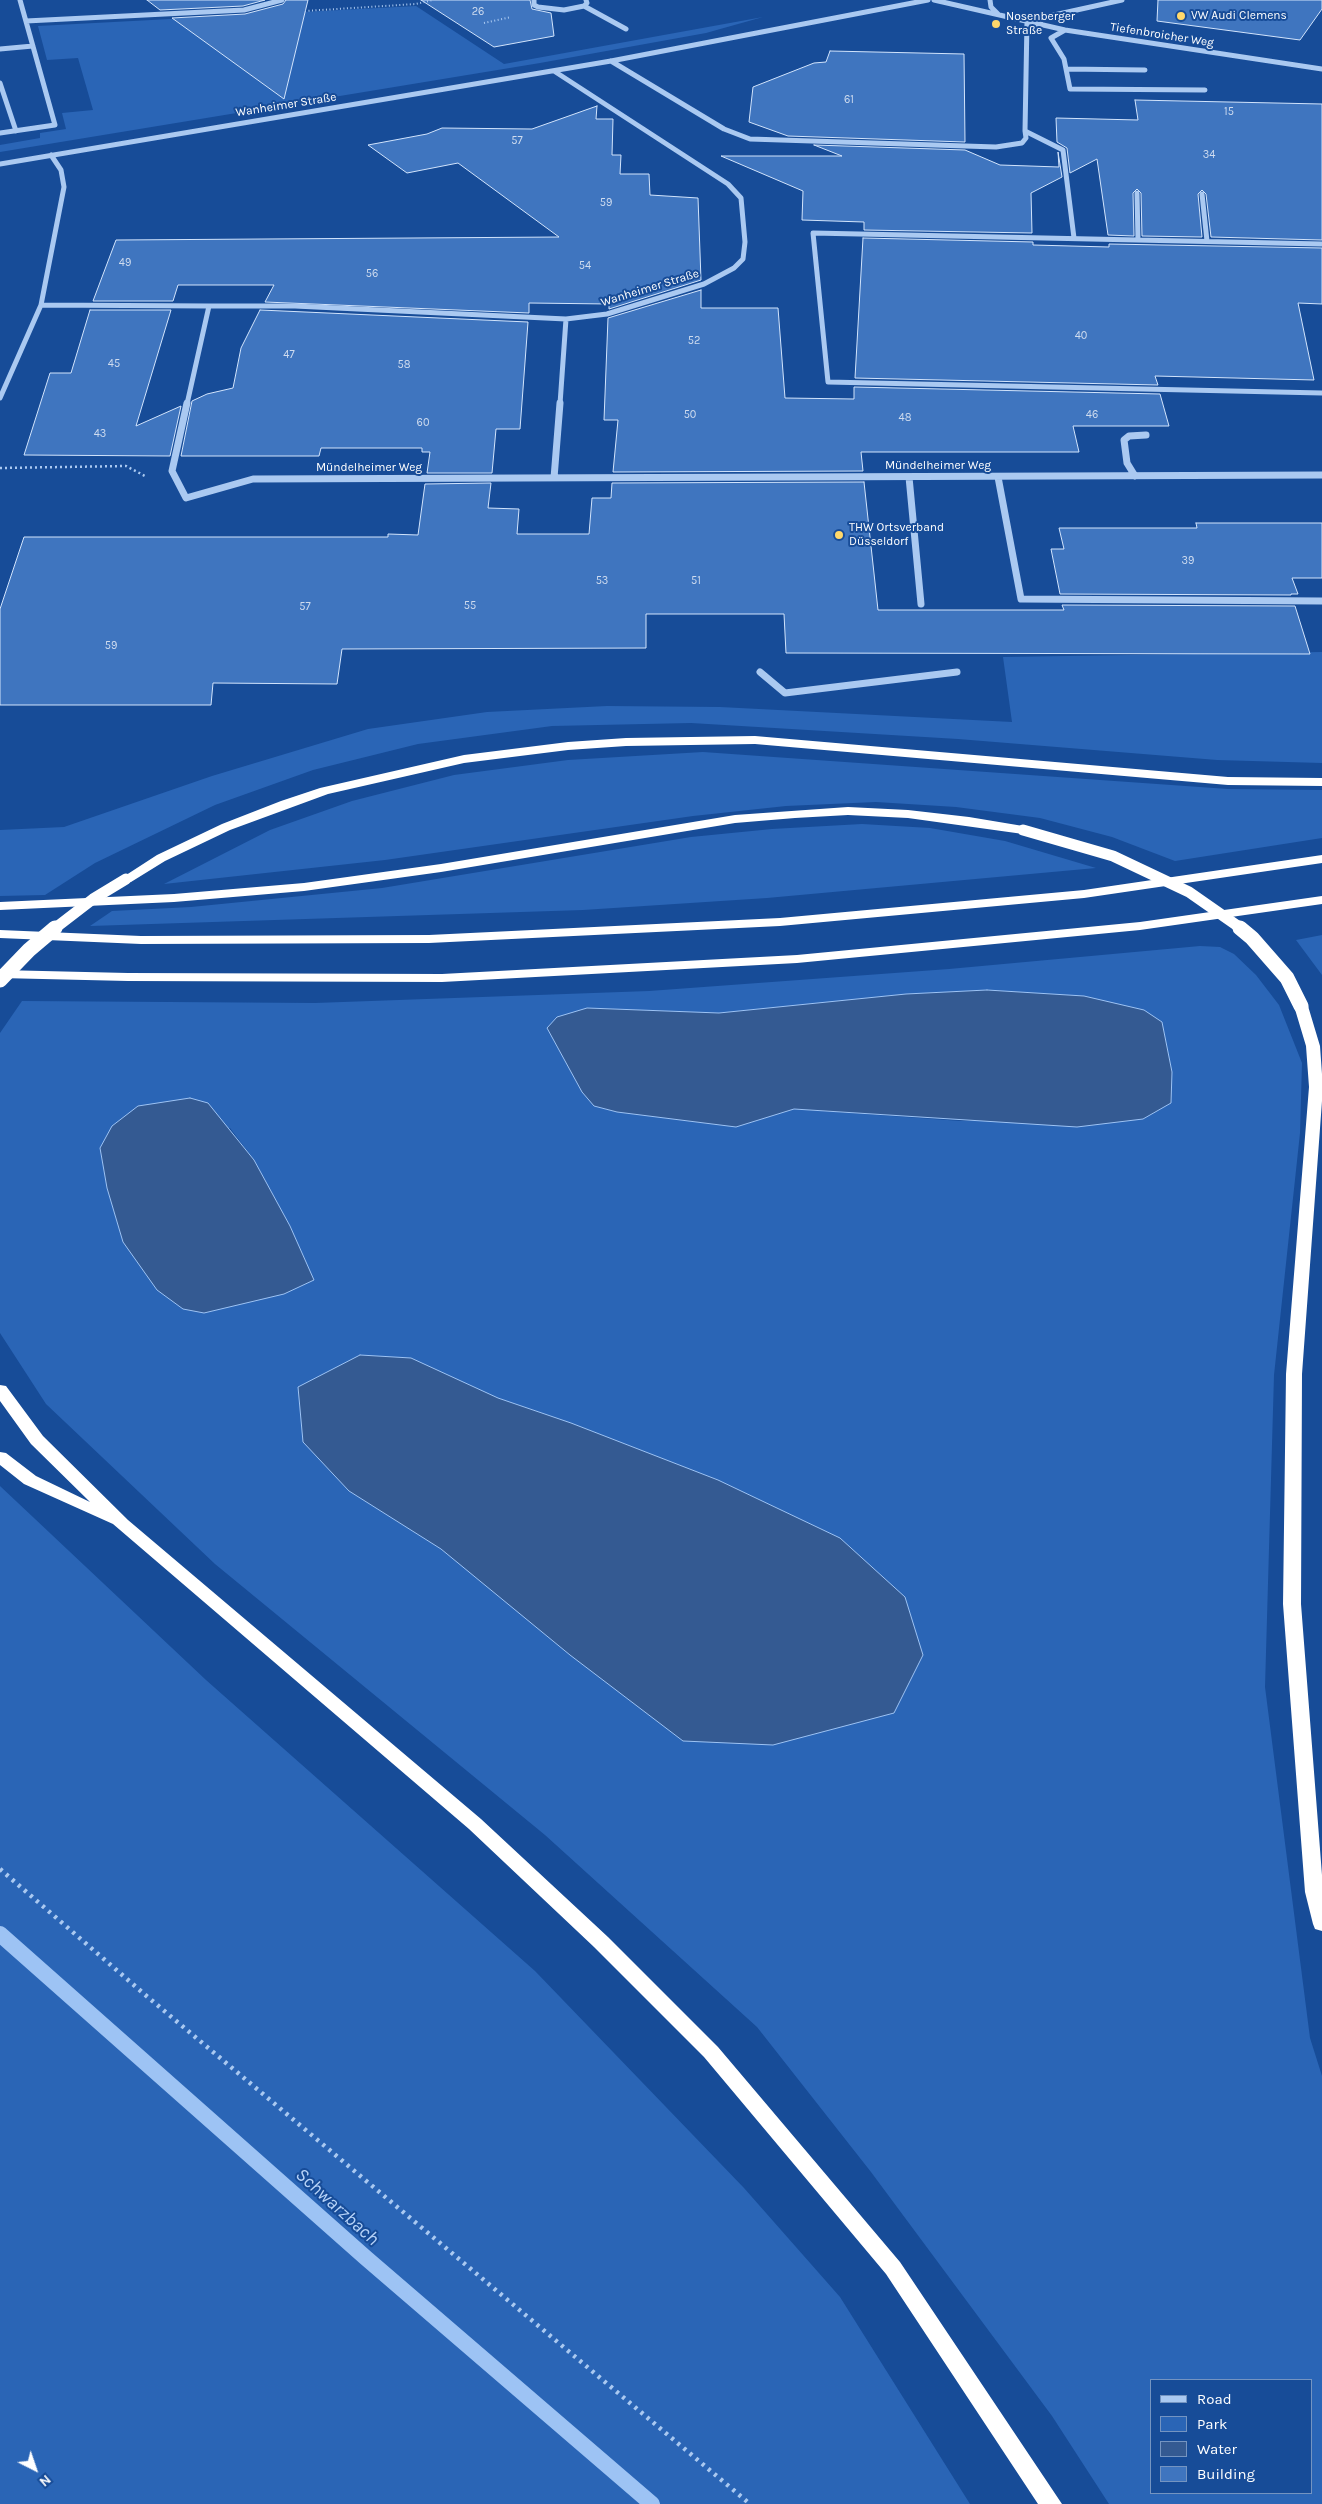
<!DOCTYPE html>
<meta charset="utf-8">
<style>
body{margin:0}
#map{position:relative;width:1322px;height:2504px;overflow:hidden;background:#174c98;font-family:Karla,sans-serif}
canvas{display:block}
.legend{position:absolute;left:1150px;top:2379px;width:162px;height:115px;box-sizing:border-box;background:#174c98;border:1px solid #7494c1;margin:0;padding:6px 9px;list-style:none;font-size:15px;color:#fff}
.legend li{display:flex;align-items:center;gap:10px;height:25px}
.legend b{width:25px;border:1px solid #7494c1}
.north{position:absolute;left:10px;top:2444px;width:50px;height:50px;-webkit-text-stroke:4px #174c98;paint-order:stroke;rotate:139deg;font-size:14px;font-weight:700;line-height:20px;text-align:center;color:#fff}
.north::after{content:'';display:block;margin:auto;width:18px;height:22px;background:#fff;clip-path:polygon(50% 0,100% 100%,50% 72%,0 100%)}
</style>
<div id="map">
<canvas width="1322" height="2504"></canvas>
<ul class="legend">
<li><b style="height:6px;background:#aac9f1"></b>Road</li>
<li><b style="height:14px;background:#2a65b6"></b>Park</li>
<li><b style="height:14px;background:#345a92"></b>Water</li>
<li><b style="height:14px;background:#3f75bf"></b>Building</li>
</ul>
<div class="north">N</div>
</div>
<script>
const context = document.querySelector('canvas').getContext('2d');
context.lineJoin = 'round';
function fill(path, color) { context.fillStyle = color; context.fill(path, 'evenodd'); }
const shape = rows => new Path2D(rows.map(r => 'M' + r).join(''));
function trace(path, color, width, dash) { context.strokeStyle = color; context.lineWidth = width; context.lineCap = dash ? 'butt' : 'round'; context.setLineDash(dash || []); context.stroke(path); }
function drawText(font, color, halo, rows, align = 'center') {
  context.font = font + ' Karla,sans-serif'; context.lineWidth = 4; context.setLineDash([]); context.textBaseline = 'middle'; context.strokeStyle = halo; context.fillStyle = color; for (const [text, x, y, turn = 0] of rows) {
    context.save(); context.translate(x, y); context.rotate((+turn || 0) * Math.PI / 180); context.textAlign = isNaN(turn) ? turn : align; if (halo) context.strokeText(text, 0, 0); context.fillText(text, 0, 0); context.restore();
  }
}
fill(shape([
 [416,6,504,64,763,17,706,33,540,63,0,152,0,145,40,138,40,133,66,129,62,113,93,110,78,58,47,60,38,26],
 [1322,652,1322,763,1217,760,958,739,691,723,552,726,418,744,313,770,215,805,95,863,45,895,0,896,0,830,64,827,212,776,368,729,487,712,607,706,720,707,1012,722,1003,657],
 [703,752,1228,789,1322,790,1322,838,1175,861,1112,837,1040,818,956,807,876,802,786,806,693,816,385,860,164,884,270,830,352,801,454,775,568,760],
 [862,824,930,828,1005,841,1096,868,767,898,583,910,90,926,112,911,191,907,382,888,691,837,772,829],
 [1322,935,1322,975,1296,940],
 [1200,946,1220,947,1234,954,1256,975,1279,1005,1302,1063,1300,1133,1274,1375,1265,1687,1310,2038,1322,2076,1322,2504,1109,2504,1052,2416,871,2172,757,2027,545,1835,215,1564,46,1404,0,1333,0,1033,22,1001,315,1003,649,991,949,969],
 [987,990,1084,996,1172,1072,1171,1103,1143,1119,961,1121,794,1109,736,1127,617,1112,594,1106,587,1008,719,1013,906,994],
 [230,1128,254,1160,290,1226,313,1280,123,1242,107,1188,100,1148],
 [498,1398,571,1423,718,1480,840,1538,441,1549,349,1491],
 [1151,2380,1311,2380,1311,2493,1151,2493],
 [0,1486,206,1680,535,1971,744,2188,840,2297,970,2504,0,2504]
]), '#2a65b6');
const water = shape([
 [987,990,1084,996,1144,1010,1162,1022,1172,1072,1171,1103,1143,1119,1077,1127,794,1109,736,1127,617,1112,594,1106,582,1092,547,1028,557,1017,587,1008,719,1013,906,994,987,990],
 [190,1098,208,1103,254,1160,290,1226,314,1280,284,1294,204,1313,183,1309,157,1290,123,1242,107,1188,100,1148,112,1126,138,1106,190,1098],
 [360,1355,411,1358,498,1398,571,1423,718,1480,840,1538,905,1597,923,1655,894,1713,773,1745,683,1741,570,1655,441,1549,349,1491,303,1442,298,1387,360,1355]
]);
fill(water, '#345a92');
trace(water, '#9dc3f4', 1);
trace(shape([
 [0,1934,366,2258,652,2504]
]), '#9dc3f4', 16);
const building = shape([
 [147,0,265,0,243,6,160,10,147,0],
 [286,0,308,0,284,99,172,18,245,14,283,4,286,0],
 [421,0,530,0,532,9,551,13,554,36,494,47,421,0],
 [1158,0,1322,0,1322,9,1300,40,1157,21,1158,0],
 [830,51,964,54,965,142,788,136,749,122,753,87,814,63,826,62,830,51],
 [1135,100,1322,104,1322,240,1211,237,1206,194,1202,190,1198,194,1202,237,1142,236,1141,193,1137,189,1133,193,1134,236,1108,235,1097,159,1070,173,1067,148,1057,142,1056,118,1138,120,1135,100],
 [597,106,596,119,613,119,612,155,621,155,620,174,649,174,650,195,698,198,701,280,609,309,609,304,529,303,529,313,265,302,274,285,178,285,173,301,93,301,116,240,559,237,458,163,407,173,368,145,427,134,442,128,532,129,597,106],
 [814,145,965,150,1000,165,1059,167,1058,152,1062,177,1031,193,1032,233,864,230,864,222,802,220,803,191,721,156,842,156,814,145],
 [863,238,1033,242,1033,245,1109,247,1109,244,1322,248,1322,304,1298,303,1314,380,1155,376,1158,385,855,378,863,238],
 [701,290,701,308,778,308,785,398,854,399,854,387,1160,394,1169,426,1073,426,1079,452,861,452,863,471,613,472,618,420,604,420,608,318,701,290],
 [90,310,171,310,136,426,181,406,170,456,24,455,50,373,71,373,90,310],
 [260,310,528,322,520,429,496,429,492,473,427,473,430,452,422,452,422,448,321,448,319,456,181,456,192,401,207,394,233,388,241,348,260,310],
 [864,482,878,610,1064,610,1062,605,1295,606,1310,654,786,653,784,614,646,614,646,648,342,649,337,684,213,683,211,705,0,705,0,609,24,537,388,537,388,534,418,535,425,484,491,483,488,508,519,509,517,534,589,534,592,498,611,498,612,483,864,482],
 [1196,523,1322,523,1322,578,1292,578,1298,594,1291,594,1291,595,1060,594,1051,549,1064,549,1059,528,1197,528,1196,523]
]);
fill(building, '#3f75bf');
trace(building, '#d2e4fc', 1);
trace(shape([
 [305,11,416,4,433,0],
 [484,23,511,17]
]), '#aac9f1', 2, [1, 2.5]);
trace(shape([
 [0,468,126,466,145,476]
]), '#aac9f1', 2.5, [2, 3]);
trace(shape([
 [0,1869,143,1993,750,2504]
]), '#aac9f1', 4.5, [3, 5]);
trace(shape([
 [534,0,534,5,538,7,564,10,584,6,587,3,586,0],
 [934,0,1065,30,1322,69],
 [990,0,991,7,998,14],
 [584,6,626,29],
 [26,21,244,10,282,0],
 [1027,21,1025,131,1063,150,1074,238],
 [1037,24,1045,17,1122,0],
 [1065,30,1051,38,1064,59,1070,89,1205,90],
 [0,49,33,46],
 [611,61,724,129,750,139,996,147,1022,143,1026,138,1025,131],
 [1066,69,1145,70],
 [0,83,16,131],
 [0,133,55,125,20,0],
 [0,164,611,61,928,0],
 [1137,193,1138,240],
 [1202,194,1207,241],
 [1322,244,813,233,828,382,1322,393],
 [41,305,209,306,187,404],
 [209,306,295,306,566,319,607,314,704,284,734,268,743,259,745,242,741,198,728,184,554,71],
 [0,398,41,305,64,187,61,170,51,155],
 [560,404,566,319]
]), '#aac9f1', 5);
trace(shape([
 [187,403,172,471,186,498,253,479,1322,475],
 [1135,476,1127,463,1124,440,1129,436,1146,435],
 [909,477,921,604],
 [998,477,1021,599,1321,601],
 [554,478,560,403],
 [760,672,785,693,957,672]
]), '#aac9f1', 7);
fill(shape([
 [755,736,1228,777,1322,778,1322,786,1228,785,755,744,626,746,568,750,464,763,328,794,230,830,165,861,131,882,121,882,120,879,157,855,222,824,281,801,320,788,464,755,568,742,626,738,755,736],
 [848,807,908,810,969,817,1023,826,1029,830,1023,834,908,818,848,815,795,818,735,823,441,872,304,891,174,902,0,910,0,902,174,894,304,883,441,864,735,815,848,807],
 [1322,855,1322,863,1084,898,780,926,429,943,141,944,0,938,0,930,141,936,429,935,780,918,1084,890,1322,855],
 [1322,896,1322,904,1140,930,797,963,442,982,128,981,0,978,0,970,128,973,442,974,797,955,1140,922,1322,896],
 [1301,1002,1308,1006,1320,1046,1322,1074,1322,1101,1302,1374,1301,1604,1322,1875,1322,1931,1315,1929,1313,1924,1305,1892,1283,1604,1286,1374,1309,1087,1306,1046,1294,1006,1301,1002],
 [0,1385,6,1386,43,1436,128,1520,481,1819,608,1937,718,2047,900,2262,1062,2504,1038,2504,886,2274,704,2057,594,1947,469,1829,113,1524,24,1484,0,1465,0,1452,6,1453,36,1476,90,1502,31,1444,0,1401,0,1385]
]), '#fff');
trace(shape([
 [1023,830,1113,856,1189,892,1242,929],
 [54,929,93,899,126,879]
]), '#fff', 11);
trace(shape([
 [1240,928,1252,938,1287,978,1301,1006],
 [0,980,29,950,55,928]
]), '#fff', 15);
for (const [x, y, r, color] of [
 [1181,16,5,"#ffd86b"],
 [996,24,5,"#ffd86b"],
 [839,535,5,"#ffd86b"]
]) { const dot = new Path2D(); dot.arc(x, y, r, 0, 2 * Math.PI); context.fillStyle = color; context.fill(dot); trace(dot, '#174c98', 2); }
drawText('11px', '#cfdcef', null, [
 ["26",478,12],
 ["61",849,100],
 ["15",1229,112],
 ["57",517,141],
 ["34",1209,155],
 ["59",606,203],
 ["49",125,263],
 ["54",585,266],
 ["56",372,274],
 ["40",1081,336],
 ["52",694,341],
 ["47",289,355],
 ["45",114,364],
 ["58",404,365],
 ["50",690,415],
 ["46",1092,415],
 ["48",905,418],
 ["60",423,423],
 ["43",100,434],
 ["39",1188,561],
 ["53",602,581],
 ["51",696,581],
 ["55",470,606],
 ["57",305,607],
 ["59",111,646]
]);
drawText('12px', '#fff', '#174c98', [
 ["VW Audi Clemens",1191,16],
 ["Nosenberger",1006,17],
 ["Straße",1006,31],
 ["THW Ortsverband",849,528],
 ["Düsseldorf",849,542]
], 'left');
drawText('12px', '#fff', '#174c98', [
 ["Tiefenbroicher Weg",1162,35,9],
 ["Wanheimer Straße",286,105,-9],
 ["Wanheimer Straße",650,288,-17],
 ["Mündelheimer Weg",938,466],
 ["Mündelheimer Weg",369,468]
]);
drawText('italic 19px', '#b7d3f8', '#174c98', [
 ["Schwarzbach",337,2207,42]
]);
</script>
